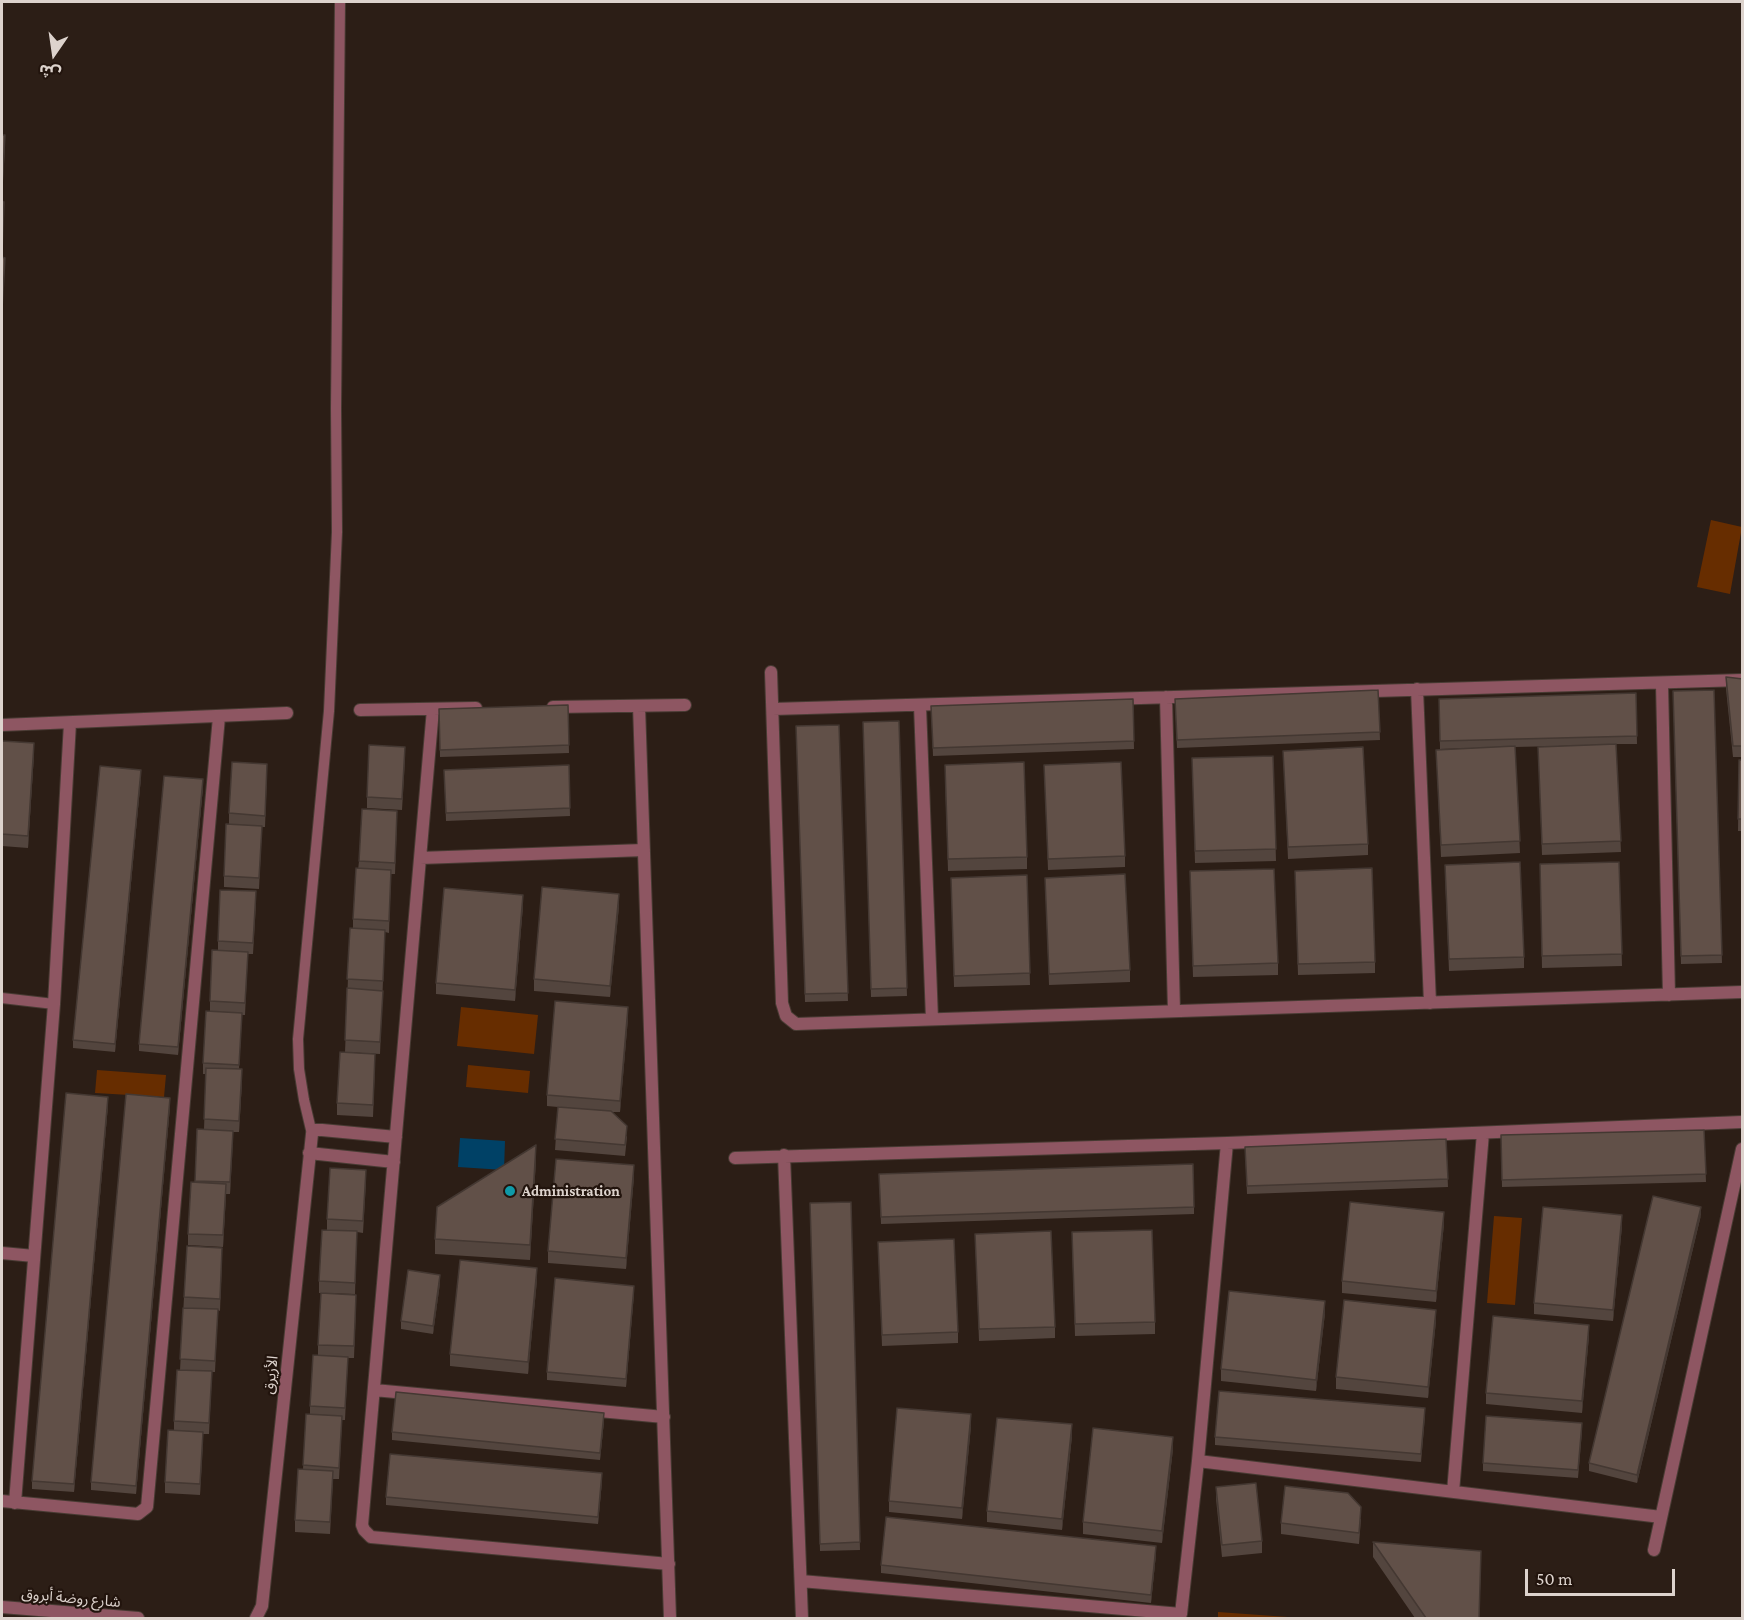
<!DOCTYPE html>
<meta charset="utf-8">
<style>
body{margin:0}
#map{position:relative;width:1744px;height:1620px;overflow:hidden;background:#2c1e16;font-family:"Crimson Pro","Noto Sans Arabic",serif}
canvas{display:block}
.frame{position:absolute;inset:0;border:3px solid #ddd3cd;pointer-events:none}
.north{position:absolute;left:24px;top:24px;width:60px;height:60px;-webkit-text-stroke:4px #22140d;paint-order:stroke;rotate:193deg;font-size:16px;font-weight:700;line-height:24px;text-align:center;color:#ddd3cd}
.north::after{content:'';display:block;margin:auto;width:21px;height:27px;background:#ddd3cd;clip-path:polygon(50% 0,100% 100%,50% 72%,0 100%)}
.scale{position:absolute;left:1525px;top:1569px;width:150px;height:27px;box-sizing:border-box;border:3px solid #ddd3cd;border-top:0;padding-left:8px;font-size:18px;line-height:21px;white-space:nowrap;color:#ddd3cd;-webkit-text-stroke:4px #22140d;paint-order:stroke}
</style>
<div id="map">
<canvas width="1744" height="1620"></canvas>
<div class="frame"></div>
<div class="north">ش</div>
<div class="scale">50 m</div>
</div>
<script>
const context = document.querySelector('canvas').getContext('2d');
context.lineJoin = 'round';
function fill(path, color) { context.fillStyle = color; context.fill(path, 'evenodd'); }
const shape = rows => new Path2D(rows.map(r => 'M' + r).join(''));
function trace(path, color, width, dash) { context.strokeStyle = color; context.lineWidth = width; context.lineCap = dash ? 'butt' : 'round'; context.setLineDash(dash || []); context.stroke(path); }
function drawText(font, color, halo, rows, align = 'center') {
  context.font = font + ' "Crimson Pro","Noto Sans Arabic",serif'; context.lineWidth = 4.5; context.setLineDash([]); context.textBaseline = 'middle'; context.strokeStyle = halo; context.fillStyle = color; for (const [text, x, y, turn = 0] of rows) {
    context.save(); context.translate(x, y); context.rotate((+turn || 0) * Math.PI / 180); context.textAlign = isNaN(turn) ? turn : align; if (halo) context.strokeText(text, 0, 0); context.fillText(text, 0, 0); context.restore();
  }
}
fill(shape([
 [1711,520,1742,527,1730,594,1697,587],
 [461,1007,538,1015,534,1054,457,1046],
 [468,1065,530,1071,528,1093,466,1087],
 [97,1070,166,1075,164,1097,95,1093],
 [1494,1216,1522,1218,1515,1305,1487,1303],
 [1218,1612,1302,1618,1218,1618]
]), '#672d00');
fill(shape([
 [460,1138,505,1141,504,1170,458,1167]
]), '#004166');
const service = shape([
 [2,998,54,1004],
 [312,1134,304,1100,299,1069,298,1039,329,711,337,532,336,408,340,2]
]);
const minor = shape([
 [771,672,782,1003,786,1016,796,1024,1742,992],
 [1662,684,1669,995],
 [1417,689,1430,1003],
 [1166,697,1174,1011],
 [639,706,670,1618],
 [920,706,932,1019],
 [553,707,685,705],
 [433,709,362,1525,364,1530,371,1537,669,1564],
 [773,709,1742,680],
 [360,710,476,708],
 [2,725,287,713],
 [420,858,644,850],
 [309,1153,394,1162],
 [784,1155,802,1618],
 [735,1158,1227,1143,1742,1122],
 [2,1253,34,1256],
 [374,1390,664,1417],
 [1198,1461,1661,1517],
 [1453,1492,1483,1133],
 [2,1501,138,1514,147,1507,219,717],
 [15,1503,54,1004,70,723],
 [1654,1550,1742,1149],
 [801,1581,1181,1614,1198,1461,1227,1143],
 [2,1607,138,1618],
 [256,1618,262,1606,312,1134,315,1130,322,1130,396,1137]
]);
trace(service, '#483b33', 12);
trace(minor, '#483b33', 14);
trace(service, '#8e5662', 10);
trace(minor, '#8e5662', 12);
fill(shape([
 [1726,677,1743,679,1743,757,1733,757,1726,689],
 [1378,690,1380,740,1177,748,1175,699],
 [1714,690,1722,963,1681,964,1673,691],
 [1636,693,1637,744,1616,744,1621,852,1542,855,1538,747,1601,745,1515,747,1520,853,1441,857,1436,750,1477,748,1440,749,1439,699],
 [1133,699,1134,749,933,756,931,706],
 [568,705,569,753,440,757,439,709],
 [899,721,907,996,871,997,863,722],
 [839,725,848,1001,805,1002,796,726],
 [2,741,34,754,28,848,2,846],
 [1283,751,1368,844,1368,855,1288,859],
 [1273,756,1276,861,1195,863,1192,758],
 [405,759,402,810,367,808,367,797],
 [1739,760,1743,760,1743,831,1738,831],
 [569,765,570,816,446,821,444,770],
 [1044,765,1125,856,1125,867,1048,870],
 [267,775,265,827,262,827,259,889,224,887,224,876,229,825,229,813],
 [945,776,1027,857,1027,869,948,871],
 [141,777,115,1052,73,1048,73,1040],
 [203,787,178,1055,139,1051,139,1044],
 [397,823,395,874,391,874,389,933,385,932,380,1054,345,1052,350,928,353,928,353,919,359,861],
 [1619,862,1622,966,1542,968,1540,864],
 [1027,875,1030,985,954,987,951,878],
 [1445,876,1524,957,1524,968,1449,971],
 [1045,878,1130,970,1130,982,1049,985],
 [1295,882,1375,962,1375,973,1298,975],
 [1190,883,1278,963,1278,975,1193,977],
 [256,903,253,954,248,954,245,1015,242,1015,239,1069,242,1081,239,1132,233,1132,230,1194,226,1194,223,1247,188,1245,188,1234,195,1181,204,1129,206,1074,203,1074,203,1063,210,1011,210,1001,218,950,218,941],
 [523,906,515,1001,436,994,436,983],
 [619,906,610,997,534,991,534,979],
 [628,1018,620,1112,611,1112,627,1137,625,1156,555,1150,558,1107,547,1106,547,1095],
 [375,1065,373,1117,337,1115,337,1103],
 [108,1105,74,1492,32,1489,32,1481],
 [170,1106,136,1494,91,1490,91,1482],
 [1704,1130,1706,1182,1502,1187,1501,1135],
 [1446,1139,1448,1187,1247,1194,1245,1147],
 [536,1160,530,1260,435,1254,435,1239],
 [879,1174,1194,1207,1194,1214,881,1224],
 [634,1177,626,1269,548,1263,548,1251],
 [366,1181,363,1233,357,1232,355,1294,319,1293,319,1281,327,1230,327,1219],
 [851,1202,860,1550,820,1551,810,1203],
 [1701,1215,1637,1483,1589,1471,1589,1463],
 [1444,1224,1436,1302,1342,1293,1342,1281],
 [1622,1226,1613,1321,1534,1314,1534,1303],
 [975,1234,1055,1327,1055,1338,979,1341],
 [878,1242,958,1332,958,1343,882,1346],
 [1072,1244,1155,1322,1155,1334,1075,1336],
 [222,1259,220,1311,218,1310,215,1372,212,1372,209,1434,203,1434,200,1495,165,1493,165,1482,174,1431,174,1421,180,1370,184,1297],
 [537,1280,528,1374,450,1366,450,1354],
 [440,1283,433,1334,401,1329,401,1321],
 [634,1293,626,1387,547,1380,547,1372],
 [356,1306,354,1358,348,1358,345,1420,342,1420,339,1479,333,1479,330,1534,295,1532,295,1520,303,1469,306,1414,310,1414,310,1406,318,1355,318,1345],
 [1325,1313,1316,1391,1221,1381,1221,1369],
 [1436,1321,1428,1398,1336,1389,1336,1377],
 [1589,1336,1582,1413,1486,1404,1486,1393],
 [1425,1416,1421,1462,1215,1445,1215,1437],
 [604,1421,600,1460,392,1440,392,1432],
 [971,1426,962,1519,889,1512,889,1501],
 [1582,1431,1578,1478,1483,1471,1483,1463],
 [1072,1436,1062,1530,987,1522,987,1511],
 [1173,1449,1162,1543,1083,1534,1083,1522],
 [602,1481,598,1524,386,1505,386,1497],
 [1216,1487,1262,1541,1262,1553,1222,1557,1216,1499],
 [1361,1519,1359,1544,1281,1534,1281,1523],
 [1373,1542,1481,1566,1479,1618,1415,1618,1373,1557],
 [1156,1554,1151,1603,881,1573,881,1565]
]), '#53453e');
fill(shape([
 [5,135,5,147,2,198,2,187],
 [34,743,34,754,28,848,28,836],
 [141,770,141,777,115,1052,115,1044],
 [203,779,203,787,178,1055,178,1047],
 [619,894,619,906,610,997,610,986],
 [523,895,523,906,515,1001,515,990],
 [628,1007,628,1018,620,1112,620,1101],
 [242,1069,242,1081,239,1132,239,1121],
 [108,1097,108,1105,74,1492,74,1484],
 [170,1098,170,1106,136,1494,136,1486],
 [233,1131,233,1142,230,1194,230,1182],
 [536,1145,536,1160,530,1260,530,1245],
 [634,1165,634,1177,626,1269,626,1258],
 [226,1184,226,1195,223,1247,223,1235],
 [1701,1207,1701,1215,1637,1483,1637,1475],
 [1444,1212,1444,1224,1436,1302,1436,1291],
 [1622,1215,1622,1226,1613,1321,1613,1310],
 [537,1268,537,1280,528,1374,528,1362],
 [440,1275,440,1283,433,1334,433,1326],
 [634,1286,634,1293,626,1387,626,1379],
 [1325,1301,1325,1313,1316,1391,1316,1380],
 [1436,1310,1436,1321,1428,1398,1428,1387],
 [1589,1325,1589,1336,1582,1413,1582,1401],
 [604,1413,604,1421,600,1460,600,1453],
 [971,1414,971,1426,962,1519,962,1508],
 [1072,1424,1072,1436,1062,1530,1062,1519],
 [203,1432,203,1444,200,1495,200,1484],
 [1173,1437,1173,1449,1162,1543,1162,1531],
 [602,1473,602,1481,598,1524,598,1517],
 [1156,1546,1156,1554,1151,1603,1151,1595]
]), '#443832');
const building = shape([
 [2,135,5,135,2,187,2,135],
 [2,201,4,202,2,253,2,201],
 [2,257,5,258,2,309,2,257],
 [1726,677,1743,679,1743,746,1733,746,1726,677],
 [1378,690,1380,732,1177,740,1175,699,1378,690],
 [1714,690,1722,955,1681,956,1673,691,1714,690],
 [1636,693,1637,736,1440,741,1439,699,1636,693],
 [1133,699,1134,741,933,748,931,706,1133,699],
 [568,705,569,745,440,750,439,709,568,705],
 [899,721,907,988,871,989,863,722,899,721],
 [839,725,848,993,805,994,796,726,839,725],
 [2,741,34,743,28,836,2,834,2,741],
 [1616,744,1621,841,1542,844,1538,747,1616,744],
 [369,745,405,747,402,799,367,797,369,745],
 [1515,746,1520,841,1441,845,1436,750,1515,746],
 [1363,747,1368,844,1288,847,1283,751,1363,747],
 [1273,756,1276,849,1195,851,1192,758,1273,756],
 [1739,760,1743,760,1743,819,1738,819,1739,760],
 [232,762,267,764,265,816,229,813,232,762],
 [1024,762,1027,857,948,859,945,765,1024,762],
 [1121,762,1125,856,1048,859,1044,765,1121,762],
 [569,765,570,808,446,813,444,770,569,765],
 [100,766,141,770,115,1044,73,1040,100,766],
 [164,776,203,779,178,1047,139,1044,164,776],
 [362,809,397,811,395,863,359,861,362,809],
 [226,824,262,826,259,878,224,876,226,824],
 [1520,862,1524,957,1449,959,1445,865,1520,862],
 [1619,862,1622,954,1542,956,1540,864,1619,862],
 [356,868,391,870,389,921,353,919,356,868],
 [1372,868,1375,962,1298,964,1295,871,1372,868],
 [1274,869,1278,963,1193,966,1190,871,1274,869],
 [1125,874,1130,970,1049,974,1045,878,1125,874],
 [1027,875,1030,973,954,976,951,878,1027,875],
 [542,887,619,894,610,986,534,979,542,887],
 [444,888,523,895,515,990,436,983,444,888],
 [220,890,256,891,253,943,218,941,220,890],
 [350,928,385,930,383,981,347,979,350,928],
 [212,950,248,952,245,1003,210,1001,212,950],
 [347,988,383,991,380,1042,345,1040,347,988],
 [555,1001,628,1007,620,1101,547,1095,555,1001],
 [206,1011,242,1013,239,1065,203,1063,206,1011],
 [340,1052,375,1054,373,1105,337,1103,340,1052],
 [206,1068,242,1069,239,1121,204,1119,206,1068],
 [66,1093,108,1097,74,1484,32,1481,66,1093],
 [126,1094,170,1098,136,1486,91,1482,126,1094],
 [558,1107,611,1111,627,1126,625,1145,555,1139,558,1107],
 [197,1129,233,1131,230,1182,195,1181,197,1129],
 [1704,1130,1706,1174,1502,1180,1501,1135,1704,1130],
 [1446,1139,1448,1179,1247,1186,1245,1147,1446,1139],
 [536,1145,530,1245,435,1239,437,1207,536,1145],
 [556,1159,634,1165,626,1258,548,1251,556,1159],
 [1193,1164,1194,1207,881,1217,879,1174,1193,1164],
 [330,1168,366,1170,363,1221,327,1219,330,1168],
 [191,1182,226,1184,223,1235,188,1234,191,1182],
 [1653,1196,1701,1207,1637,1475,1589,1463,1653,1196],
 [851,1202,860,1542,820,1544,810,1203,851,1202],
 [1350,1202,1444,1212,1436,1291,1342,1281,1350,1202],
 [1543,1207,1622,1215,1613,1310,1534,1303,1543,1207],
 [322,1230,357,1231,355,1283,319,1281,322,1230],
 [1152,1230,1155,1322,1075,1324,1072,1232,1152,1230],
 [1051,1231,1055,1327,979,1329,975,1234,1051,1231],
 [954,1239,958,1332,882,1335,878,1242,954,1239],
 [187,1246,222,1248,220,1299,184,1297,187,1246],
 [460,1260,537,1268,528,1362,450,1354,460,1260],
 [408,1270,440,1275,433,1326,401,1321,408,1270],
 [555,1278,634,1286,626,1379,547,1372,555,1278],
 [1229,1291,1325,1301,1316,1380,1221,1369,1229,1291],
 [321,1293,356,1295,354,1346,318,1345,321,1293],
 [1344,1300,1436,1310,1428,1387,1336,1377,1344,1300],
 [183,1308,218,1309,215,1361,180,1359,183,1308],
 [1493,1316,1589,1325,1582,1401,1486,1393,1493,1316],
 [313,1355,348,1357,345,1408,310,1406,313,1355],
 [177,1370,212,1371,209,1423,174,1421,177,1370],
 [1219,1391,1425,1408,1421,1454,1215,1437,1219,1391],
 [396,1392,604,1413,600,1453,392,1432,396,1392],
 [897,1408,971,1414,962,1508,889,1501,897,1408],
 [306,1414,342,1416,339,1468,303,1465,306,1414],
 [1486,1416,1582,1423,1578,1470,1483,1463,1486,1416],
 [997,1418,1072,1424,1062,1519,987,1511,997,1418],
 [1093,1428,1173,1437,1162,1531,1083,1522,1093,1428],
 [168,1430,203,1432,200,1484,165,1482,168,1430],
 [390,1454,602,1473,598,1517,386,1497,390,1454],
 [298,1469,333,1471,330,1522,295,1520,298,1469],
 [1256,1483,1262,1541,1222,1545,1216,1487,1256,1483],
 [1285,1486,1348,1493,1361,1507,1359,1533,1281,1523,1285,1486],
 [886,1517,1156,1546,1151,1595,881,1565,886,1517],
 [1373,1542,1481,1551,1479,1618,1426,1618,1373,1542]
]);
fill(building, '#615048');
trace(building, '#443832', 1.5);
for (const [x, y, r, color] of [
 [510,1191,6,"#0f9aa8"]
]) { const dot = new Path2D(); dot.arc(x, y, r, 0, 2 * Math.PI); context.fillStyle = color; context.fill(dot); trace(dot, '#22140d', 2); }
drawText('bold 15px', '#ddd3cd', '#22140d', [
 ["Administration",522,1191]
], 'left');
drawText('15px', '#ddd3cd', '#22140d', [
 ["الأزيرق",271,1375,-84],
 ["شارع روضة أبروق",71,1598,5]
]);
</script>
